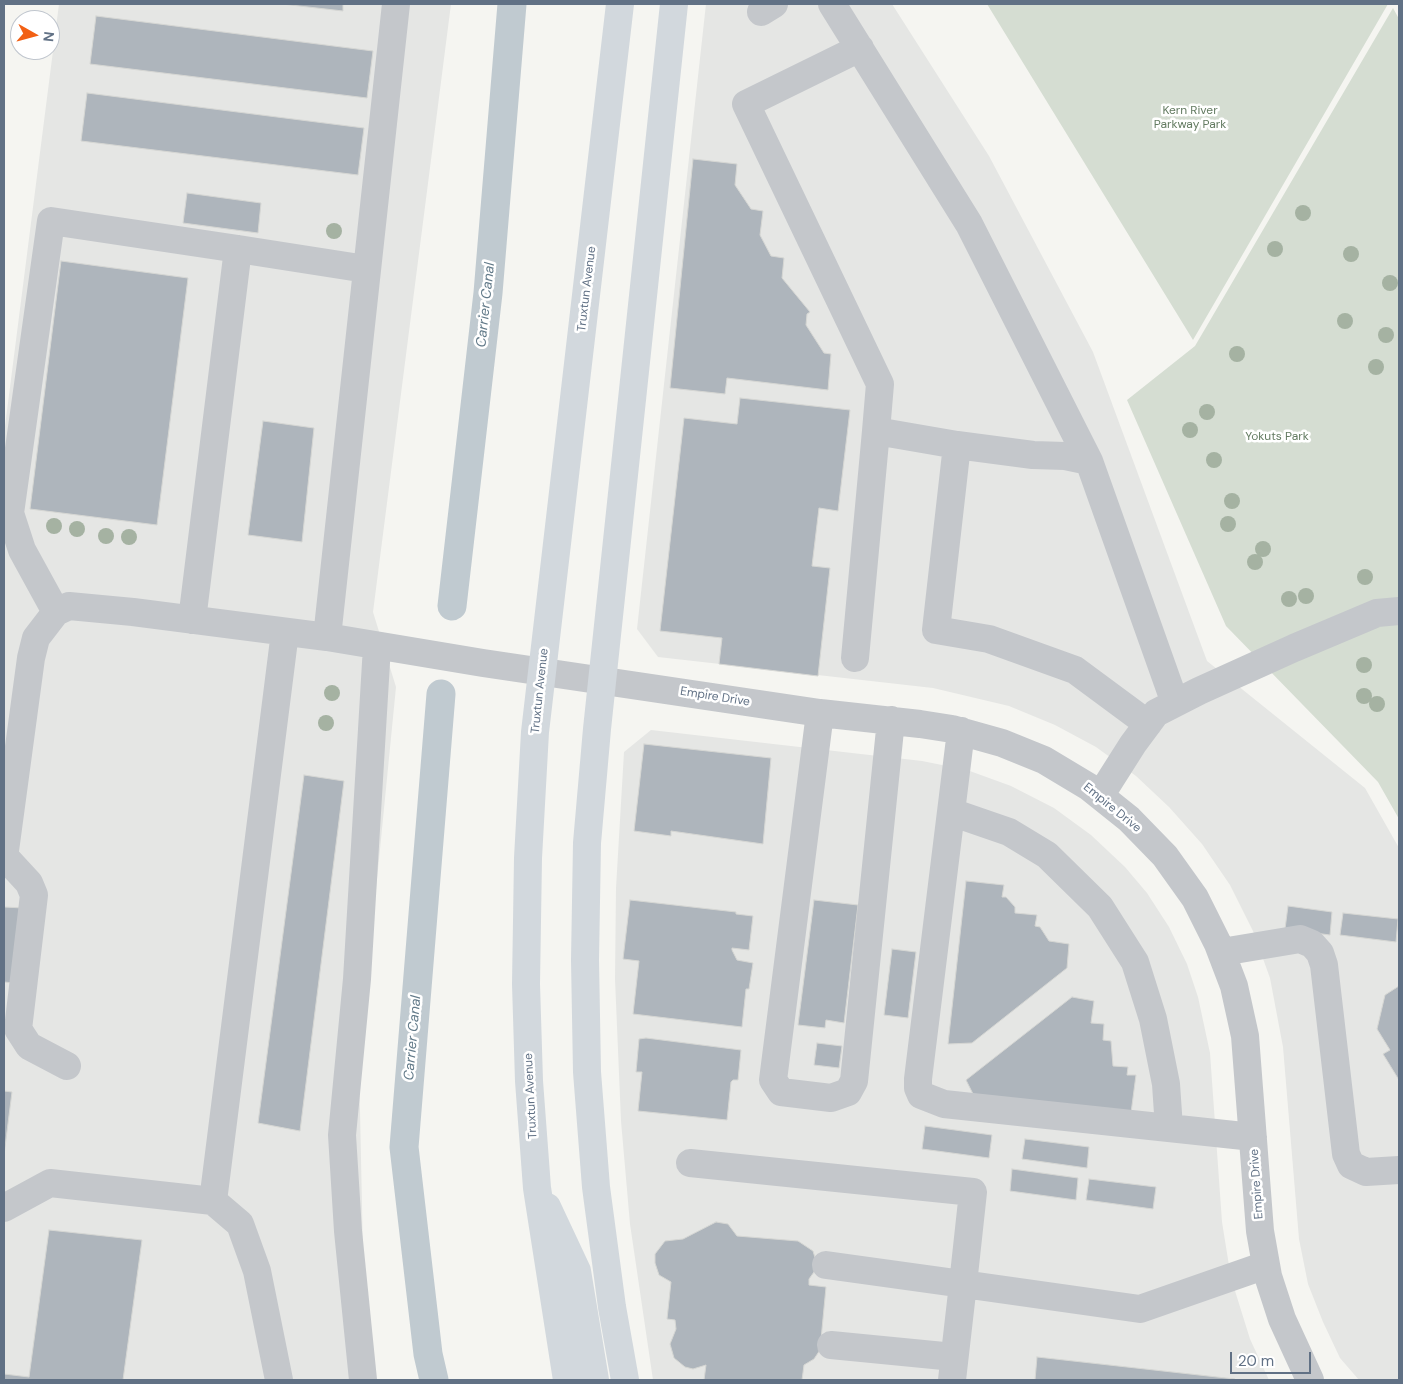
<!DOCTYPE html>
<style>
body{margin:0}
#map{position:relative;width:1403px;height:1384px;overflow:hidden;background:#f5f5f1;font-family:"DM Sans",sans-serif}
canvas{display:block}
.frame{position:absolute;inset:0;border:5px solid #617185;pointer-events:none}
.north{position:absolute;left:10px;top:10px;width:50px;height:50px;box-sizing:border-box;background:#fff;border:1px solid #c0c6ce;border-radius:50%;rotate:97deg;font-size:14px;font-weight:700;line-height:20px;text-align:center;color:#617185}
.north::after{content:'';display:block;margin:auto;width:18px;height:22px;background:#f26014;clip-path:polygon(50% 0,100% 100%,50% 72%,0 100%)}
.scale{position:absolute;left:1230px;top:1352px;width:81px;height:22px;box-sizing:border-box;border:2px solid #617185;border-top:0;padding-left:6px;font-size:15px;line-height:18px;white-space:nowrap;color:#617185;-webkit-text-stroke:4px #fff;paint-order:stroke}
</style>
<div id="map">
<canvas width="1403" height="1384"></canvas>
<div class="frame"></div>
<div class="north">N</div>
<div class="scale">20 m</div>
</div>
<script>
const context = document.querySelector('canvas').getContext('2d');
context.lineJoin = 'round';
function fill(path, color) { context.fillStyle = color; context.fill(path, 'evenodd'); }
const shape = rows => new Path2D(rows.map(r => 'M' + r).join(''));
function trace(path, color, width, dash) { context.strokeStyle = color; context.lineWidth = width; context.lineCap = dash ? 'butt' : 'round'; context.setLineDash(dash || []); context.stroke(path); }
function drawText(font, color, halo, rows, align = 'center') {
  context.font = font + ' "DM Sans",sans-serif'; context.lineWidth = 5; context.setLineDash([]); context.textBaseline = 'middle'; context.strokeStyle = halo; context.fillStyle = color; for (const [text, x, y, turn = 0] of rows) {
    context.save(); context.translate(x, y); context.rotate((+turn || 0) * Math.PI / 180); context.textAlign = isNaN(turn) ? turn : align; if (halo) context.strokeText(text, 0, 0); context.fillText(text, 0, 0); context.restore();
  }
}
fill(shape([
 [59,4,451,4,373,612,396,687,359,1062,363,1255,374,1380,4,1380,4,434],
 [706,4,892,4,989,156,1093,352,1207,661,1365,788,1399,848,1399,1380,1359,1380,1340,1358,1323,1322,1308,1284,1299,1239,1283,1047,1270,978,1253,931,1230,885,1202,844,1169,807,1136,776,1096,747,1055,725,1009,706,933,688,658,657,637,629],
 [651,730,922,761,967,770,1011,786,1054,808,1091,835,1125,867,1147,893,1169,927,1187,964,1198,997,1210,1053,1222,1222,1231,1278,1250,1339,1269,1380,653,1380,630,1224,621,1121,615,979,616,888,624,752]
]), '#e5e6e4');
fill(shape([
 [987,4,1388,4,1193,340],
 [1393,8,1399,19,1399,819,1378,782,1226,626,1127,400,1195,346]
]), '#d5ddd2');
trace(shape([
 [452,606,488,293,512,4],
 [434,1380,428,1354,404,1147,441,694]
]), '#c0cad0', 29);
const building = shape([
 [282,4,343,4,343,11,282,4],
 [96,16,373,51,367,98,90,64,96,16],
 [87,93,364,128,358,175,81,141,87,93],
 [693,159,737,164,735,185,751,209,763,211,760,235,771,256,784,258,782,278,810,312,807,314,806,325,824,353,831,354,828,390,727,378,725,394,670,388,693,159],
 [187,193,261,203,258,233,183,223,187,193],
 [61,261,188,278,157,525,30,509,61,261],
 [740,398,850,410,838,511,819,508,812,566,830,568,818,676,719,664,722,638,660,631,684,418,737,424,740,398],
 [263,421,314,428,302,542,248,535,263,421],
 [644,744,771,758,763,844,671,831,671,836,634,831,644,744],
 [304,775,344,781,300,1131,258,1123,304,775],
 [966,881,1004,885,1002,897,1006,897,1015,907,1015,913,1037,915,1035,926,1040,927,1049,941,1069,944,1067,968,972,1043,948,1044,966,881],
 [630,900,736,912,736,914,753,916,749,950,732,948,732,950,737,960,753,963,749,989,746,989,742,1027,633,1014,639,961,623,959,630,900],
 [814,900,858,905,844,1023,826,1020,825,1028,798,1025,814,900],
 [1288,906,1332,912,1330,935,1285,929,1288,906],
 [4,907,23,908,14,983,4,982,4,907],
 [1343,913,1398,919,1396,942,1340,935,1343,913],
 [892,949,916,952,908,1018,884,1015,892,949],
 [1399,986,1399,1080,1383,1054,1390,1050,1377,1029,1385,995,1399,986],
 [1072,997,1094,1001,1091,1023,1104,1024,1103,1040,1111,1041,1113,1066,1128,1067,1127,1075,1136,1075,1131,1113,974,1096,966,1080,1072,997],
 [646,1038,741,1050,738,1080,733,1080,731,1082,727,1120,638,1111,642,1072,636,1072,639,1039,646,1038],
 [817,1043,842,1046,839,1068,814,1065,817,1043],
 [4,1091,12,1092,4,1155,4,1091],
 [925,1126,992,1135,989,1158,922,1149,925,1126],
 [1025,1139,1089,1147,1087,1168,1022,1159,1025,1139],
 [1012,1169,1078,1178,1076,1200,1010,1191,1012,1169],
 [1089,1179,1156,1187,1153,1209,1086,1200,1089,1179],
 [716,1222,728,1224,737,1236,798,1241,813,1251,816,1261,814,1272,809,1279,809,1285,826,1287,820,1350,814,1359,804,1365,802,1380,704,1380,706,1365,693,1369,685,1367,674,1358,670,1344,676,1329,675,1320,667,1319,671,1282,659,1275,655,1263,655,1254,665,1241,683,1239,716,1222],
 [49,1230,142,1240,123,1380,4,1380,4,1374,29,1377,49,1230],
 [1037,1357,1235,1379,1235,1380,1035,1380,1037,1357]
]);
fill(building, '#aeb5bc');
trace(building, '#d6d7d4', 1);
trace(shape([
 [832,4,969,224,1089,461],
 [761,12,774,4],
 [860,48,746,104,880,384,876,431],
 [957,445,1033,455,1065,456,1089,461,1175,703],
 [56,612,22,550,10,513,51,221,238,249],
 [192,620,238,249,366,269],
 [327,637,396,4],
 [855,658,876,431,957,445,936,630,989,639,1075,670,1148,724],
 [820,713,773,1080,781,1092,831,1098,848,1092,854,1081,891,720],
 [961,731,918,1079,918,1088,921,1095,944,1104,1253,1137],
 [1100,796,1133,744,1156,713,1199,691,1294,648,1377,613,1399,611],
 [951,812,1009,832,1047,855,1100,907,1135,962,1153,1019,1166,1084,1169,1128],
 [5,857,29,883,34,895,18,1029,29,1046,67,1066],
 [4,858,31,658,36,638,56,612,69,606,133,612,327,637,483,663,820,713,920,724,952,729,1002,743,1044,760,1089,787,1129,819,1165,856,1195,898,1218,944,1234,986,1245,1036,1260,1231,1268,1276,1282,1319,1310,1380],
 [1222,952,1300,939,1312,944,1320,953,1324,965,1346,1154,1351,1165,1366,1172,1399,1170],
 [690,1163,973,1192,963,1284,826,1265],
 [213,1201,285,632],
 [4,1208,50,1183,213,1201,240,1224,257,1271,279,1380],
 [831,1345,954,1357],
 [363,1380,348,1231,342,1135,357,979,377,646],
 [952,1380,963,1284,1140,1309,1266,1265]
]), '#c4c7cb', 28);
trace(shape([
 [547,1207,577,1271,595,1380],
 [567,1380,537,1188,529,1081,526,984,528,858,535,732,620,4],
 [625,1380,612,1307,596,1187,587,1072,585,960,587,843,597,729,674,4]
]), '#d2d8dd', 28);
context.fillStyle = '#a5b2a2';
for (const [x, y] of [
 [1303,213],
 [334,231],
 [1275,249],
 [1351,254],
 [1390,283],
 [1345,321],
 [1386,335],
 [1237,354],
 [1376,367],
 [1207,412],
 [1190,430],
 [1214,460],
 [1232,501],
 [1228,524],
 [54,526],
 [77,529],
 [106,536],
 [129,537],
 [1263,549],
 [1255,562],
 [1365,577],
 [1306,596],
 [1289,599],
 [1364,665],
 [332,693],
 [1364,696],
 [1377,704],
 [326,723]
]) { context.beginPath(); context.arc(x, y, 8, 0, 2 * Math.PI); context.fill(); }
drawText('12px', '#637b61', '#fff', [
 ["Kern River",1190,111],
 ["Parkway Park",1190,125],
 ["Yokuts Park",1277,437]
]);
drawText('12px', '#617185', '#fff', [
 ["Truxtun Avenue",587,289,-83],
 ["Truxtun Avenue",540,691,-84],
 ["Empire Drive",715,697,9],
 ["Empire Drive",1112,808,39],
 ["Truxtun Avenue",531,1096,-93],
 ["Empire Drive",1257,1184,-94]
]);
drawText('italic 14px', '#627a89', '#fff', [
 ["Carrier Canal",486,305,-84],
 ["Carrier Canal",413,1038,-85]
]);
</script>
